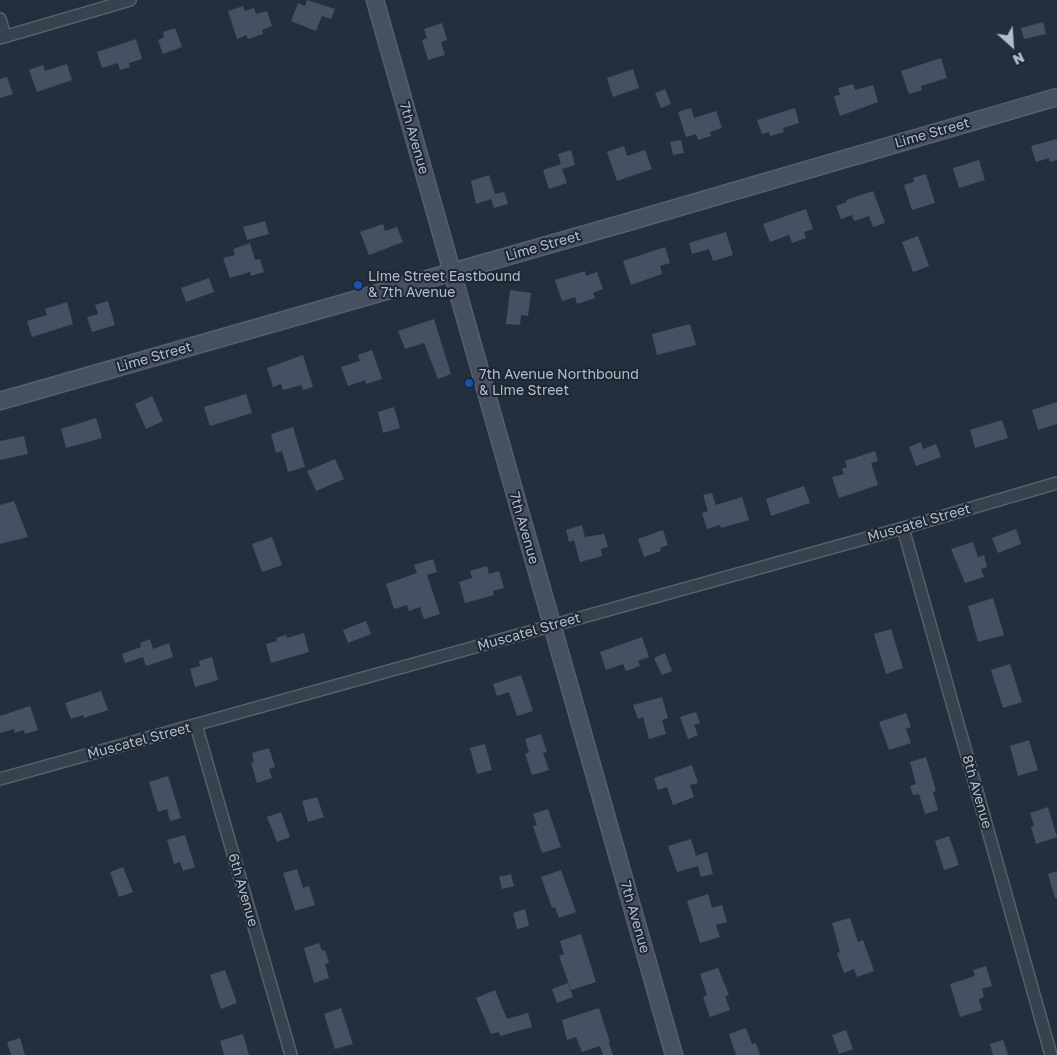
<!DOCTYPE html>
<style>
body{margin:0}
#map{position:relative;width:1057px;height:1055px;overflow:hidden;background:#242f3e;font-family:"Golos Text",sans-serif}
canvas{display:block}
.north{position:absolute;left:987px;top:20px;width:50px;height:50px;-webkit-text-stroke:4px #1d2633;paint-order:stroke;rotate:154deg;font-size:14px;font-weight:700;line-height:20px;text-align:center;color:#b4bcc9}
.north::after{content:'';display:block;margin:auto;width:18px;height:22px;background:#b4bcc9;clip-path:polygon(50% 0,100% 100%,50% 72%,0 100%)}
</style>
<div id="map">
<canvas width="1057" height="1055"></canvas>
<div class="north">N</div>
</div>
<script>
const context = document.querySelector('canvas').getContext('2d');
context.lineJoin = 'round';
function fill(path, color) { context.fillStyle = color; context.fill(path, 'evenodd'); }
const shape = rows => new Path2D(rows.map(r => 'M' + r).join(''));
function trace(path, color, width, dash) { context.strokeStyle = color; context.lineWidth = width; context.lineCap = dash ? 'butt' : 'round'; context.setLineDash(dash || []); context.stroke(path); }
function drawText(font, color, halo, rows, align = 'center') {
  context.font = font + ' "Golos Text",sans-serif'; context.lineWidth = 4; context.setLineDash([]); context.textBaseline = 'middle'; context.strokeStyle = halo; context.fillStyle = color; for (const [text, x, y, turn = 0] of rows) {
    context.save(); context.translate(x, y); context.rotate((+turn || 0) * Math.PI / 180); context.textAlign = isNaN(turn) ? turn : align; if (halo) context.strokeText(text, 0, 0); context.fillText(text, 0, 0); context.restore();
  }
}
fill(shape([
 [307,0,335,9,331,19,322,16,316,31,291,21,298,3,305,6],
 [243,6,245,11,254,8,256,14,267,11,272,26,262,30,263,34,248,39,246,35,237,39,228,11],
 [1043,22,1046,34,1024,39,1021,28],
 [442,23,447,40,441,42,445,55,428,60,422,40,427,38,424,29],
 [175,28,182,47,163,54,158,40,164,37,163,32],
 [136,39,142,59,129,63,130,67,120,70,118,63,102,68,97,52],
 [941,58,947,78,921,86,922,90,909,94,901,71],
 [67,64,72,80,37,92,29,70,43,65,45,71],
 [633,69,639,88,613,97,607,78],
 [7,77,13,94,0,98,0,79],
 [853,84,855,90,873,85,878,102,840,116,834,96,840,95,838,88],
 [665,89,671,104,661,108,655,93],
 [691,108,694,118,716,111,722,128,710,132,711,136,698,140,696,134,686,137,678,112],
 [795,108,799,123,783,128,784,132,770,136,769,132,762,134,757,120],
 [1057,139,1057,160,1050,162,1049,158,1036,162,1031,146],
 [681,140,684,153,673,155,670,142],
 [624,146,627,156,645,150,652,169,617,181,607,152],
 [571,150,575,165,562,169,567,183,549,189,543,170,561,164,562,168,558,154],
 [979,160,985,180,959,188,953,168],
 [926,174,935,203,912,210,904,185,914,182,913,178],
 [489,175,495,194,504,192,508,204,494,208,491,199,476,204,471,181],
 [873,191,885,223,873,227,869,216,854,221,852,215,841,219,836,206,847,202,846,200],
 [806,209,813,229,804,232,806,238,792,243,789,235,770,242,763,224],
 [265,221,269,234,247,240,243,227],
 [383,224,385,231,397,227,403,242,369,255,360,232],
 [726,232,733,255,713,261,709,249,692,254,689,243],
 [918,236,929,266,913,272,902,242],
 [250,243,255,260,260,259,264,272,251,276,250,272,230,278,223,258,235,255,233,249],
 [665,247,670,263,660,266,662,274,631,285,623,261],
 [585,271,586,276,597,272,603,289,593,293,595,298,577,304,575,297,562,301,555,280],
 [209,278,214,292,186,302,181,288],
 [510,290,531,293,528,316,521,315,520,325,506,324],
 [108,301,115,325,92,332,87,317,98,314,95,305],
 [67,302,73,324,32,337,27,321,47,315,45,309],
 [434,319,451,374,438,379,424,343,405,349,398,331],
 [690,324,696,345,657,355,652,334],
 [372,350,382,379,366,384,365,380,348,386,341,367,360,361,358,355],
 [303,355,313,387,303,390,301,385,283,390,281,384,273,387,267,368],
 [246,394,252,413,210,426,204,407],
 [152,396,163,421,146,429,135,404],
 [1057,402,1057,424,1038,430,1032,410],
 [394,407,400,428,383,433,378,412],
 [96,418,102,438,66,448,61,429],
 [1002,420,1008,438,975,448,970,430],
 [293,427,305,467,288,472,282,451,276,453,271,434],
 [24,436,28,454,0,460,0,441],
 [921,442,923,449,936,444,941,457,916,466,909,447],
 [875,451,878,461,871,463,878,485,839,498,832,477,844,474,842,469,847,467,845,461],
 [335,459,344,479,316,491,307,471],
 [804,486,810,503,771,516,766,499],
 [712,493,716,505,742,497,749,520,721,528,720,525,707,529,702,513,708,511,703,495],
 [14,501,28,537,0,544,0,505],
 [582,525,585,537,604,534,608,547,601,549,602,556,580,562,574,540,569,542,566,530],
 [1016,529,1021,544,998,553,992,538],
 [663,530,668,545,660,548,661,551,644,557,638,539],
 [272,537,282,565,262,572,252,544],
 [973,542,978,557,984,555,987,567,981,569,984,577,965,583,951,549],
 [433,559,437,572,427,575,440,614,424,619,420,607,409,611,407,605,394,609,386,584,417,573,414,565],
 [487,566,489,574,499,571,504,588,493,591,494,595,465,603,459,582,472,578,470,571],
 [993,598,1004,635,978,642,968,606],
 [366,621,371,634,348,643,343,630],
 [891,629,903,668,886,674,874,634],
 [304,633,309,652,271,663,266,644,277,641,276,638,286,635,287,638],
 [642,637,649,657,638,661,640,666,626,671,623,664,606,670,600,652],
 [150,639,153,649,169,643,173,657,146,666,143,657,125,663,122,654,141,647,140,643],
 [665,653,672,671,662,675,654,658],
 [212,657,218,680,195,687,190,669,200,666,199,661],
 [1010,664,1022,702,1003,708,991,670],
 [521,675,533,711,517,716,509,692,497,696,493,684],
 [101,691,108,710,84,718,83,715,71,719,65,703],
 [662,697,668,718,662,720,666,734,649,739,643,717,638,719,633,705],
 [30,706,38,730,25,734,24,730,15,733,14,729,0,733,0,716],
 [696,712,700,723,694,725,698,735,688,739,680,717],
 [906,713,911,727,906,729,911,743,889,750,879,722],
 [541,734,547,752,543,753,549,770,532,775,525,754,529,752,525,739],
 [1029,740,1038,770,1018,776,1010,746],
 [485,744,492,770,477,774,470,748],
 [269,748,275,767,269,769,272,778,257,783,251,763,254,762,252,753],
 [926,757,936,791,933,792,938,810,925,814,919,794,913,795,910,786,916,784,910,762],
 [692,765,698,783,690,785,694,797,673,805,667,787,658,790,654,778],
 [168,776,181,818,170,821,167,809,158,812,149,782],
 [317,797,324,817,308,822,302,801],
 [1048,807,1057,837,1036,844,1031,827,1034,826,1030,813],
 [548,809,561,847,542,853,533,826,537,825,533,814],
 [281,812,290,837,277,842,267,817],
 [185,835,195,867,183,871,180,862,174,864,167,840],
 [949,836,959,865,944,870,935,841],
 [691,839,696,856,707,852,713,874,701,877,698,866,677,872,668,846],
 [123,867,133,892,119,897,110,872],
 [297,869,303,888,309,886,315,905,295,911,283,873],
 [561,870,576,912,559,918,555,907,552,908,541,877],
 [1057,871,1057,898,1055,898,1048,874],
 [511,874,514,886,502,889,499,877],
 [708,894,712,908,722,905,727,922,716,925,720,937,700,943,687,901],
 [525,909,529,926,517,929,513,913],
 [850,918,858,942,863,940,874,971,857,977,854,969,844,973,837,953,840,952,832,923],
 [581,934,596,982,571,990,559,956,564,954,560,941],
 [319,943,322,951,325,950,329,963,325,964,329,978,314,983,304,948],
 [986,966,992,986,982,989,984,997,979,999,982,1010,960,1017,950,984,975,976,973,970],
 [718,968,729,995,725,996,730,1010,710,1017,703,997,707,995,700,974],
 [225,970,237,1003,221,1009,210,975],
 [568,983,573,997,557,1003,552,989],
 [495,990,507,1019,528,1013,532,1027,500,1036,499,1032,491,1034,476,998],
 [341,1008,353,1044,335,1049,324,1014],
 [599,1008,610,1042,609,1043,613,1055,603,1055,600,1046,582,1052,576,1037,567,1040,562,1020],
 [746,1028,752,1044,756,1043,760,1055,736,1055,729,1034],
 [846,1030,853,1049,839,1054,832,1035],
 [243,1034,249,1055,224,1055,220,1041],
 [20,1038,25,1055,11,1055,7,1042],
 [1003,1040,1008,1055,993,1055,990,1044]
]), '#455162');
const street = shape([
 [0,19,5,36],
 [0,38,130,0],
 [903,528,1051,1055],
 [196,725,291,1055],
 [0,779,903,528,1057,483]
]);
const secondary = shape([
 [375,0,674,1055],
 [0,401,628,222,1057,97]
]);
trace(street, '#565f6c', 14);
trace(secondary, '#565f6c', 19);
trace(street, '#38414e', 11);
trace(secondary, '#465061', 16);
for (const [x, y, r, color] of [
 [358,285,5,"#1a4fb4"],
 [469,383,5,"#1a4fb4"]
]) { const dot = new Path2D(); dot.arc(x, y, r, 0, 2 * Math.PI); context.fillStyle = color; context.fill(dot); trace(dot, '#1d2633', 2); }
drawText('14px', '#b4bcc9', '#1d2633', [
 ["Lime Street",932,133,-16],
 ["7th Avenue",414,138,74],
 ["Lime Street",543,246,-16],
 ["Lime Street",154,357,-16],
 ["Muscatel Street",919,523,-16],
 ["7th Avenue",524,528,74],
 ["Muscatel Street",529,632,-16],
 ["Muscatel Street",139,741,-15],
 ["8th Avenue",977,792,74],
 ["6th Avenue",243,890,74],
 ["7th Avenue",635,917,74]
]);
drawText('14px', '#b4bcc9', '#1d2633', [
 ["Lime Street Eastbound",368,277],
 ["& 7th Avenue",368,293],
 ["7th Avenue Northbound",479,375],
 ["& Lime Street",479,391]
], 'left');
</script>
